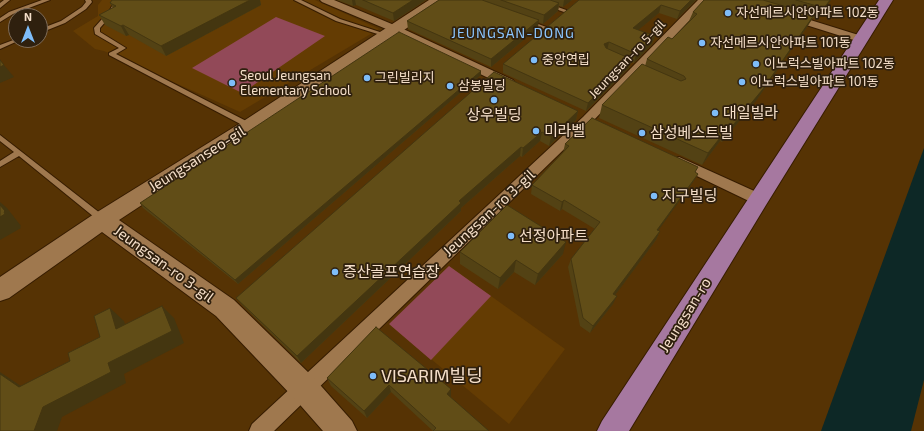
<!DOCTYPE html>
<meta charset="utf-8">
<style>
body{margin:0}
#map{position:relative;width:924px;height:431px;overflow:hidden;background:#563304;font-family:"Exo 2",sans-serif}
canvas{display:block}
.north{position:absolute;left:8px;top:8px;width:40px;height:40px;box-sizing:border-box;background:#2f200e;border:1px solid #7e6c59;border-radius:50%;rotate:0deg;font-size:11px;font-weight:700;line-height:16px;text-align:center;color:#f5dfc9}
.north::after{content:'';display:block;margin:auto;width:14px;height:18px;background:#7ebdf9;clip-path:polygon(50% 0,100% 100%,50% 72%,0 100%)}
</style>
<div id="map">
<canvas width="924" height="431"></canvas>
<div class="north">N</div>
</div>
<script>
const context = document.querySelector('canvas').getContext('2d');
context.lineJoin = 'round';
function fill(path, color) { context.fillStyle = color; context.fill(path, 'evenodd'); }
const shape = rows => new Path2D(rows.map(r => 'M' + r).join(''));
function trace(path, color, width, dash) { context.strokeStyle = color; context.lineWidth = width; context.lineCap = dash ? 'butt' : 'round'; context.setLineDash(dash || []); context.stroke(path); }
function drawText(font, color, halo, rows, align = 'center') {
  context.font = font + ' "Exo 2","Noto Sans KR",sans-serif'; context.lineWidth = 3.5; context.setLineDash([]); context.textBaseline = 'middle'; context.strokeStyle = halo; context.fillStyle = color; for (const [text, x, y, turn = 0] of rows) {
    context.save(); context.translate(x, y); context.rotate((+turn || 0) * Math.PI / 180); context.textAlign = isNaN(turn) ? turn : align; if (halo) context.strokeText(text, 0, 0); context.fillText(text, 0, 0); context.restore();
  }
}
fill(shape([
 [102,0,315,0,379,29,240,112,104,51,95,49,73,31,98,16,98,5],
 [449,266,565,349,509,424,389,324]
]), '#643c03');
fill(shape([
 [276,17,325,36,242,93,192,68],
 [449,266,491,296,431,360,389,324]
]), '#924958');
fill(shape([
 [924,148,924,380,911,431,821,431]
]), '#0d2826');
const lane = shape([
 [4,0,10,0,0,8,0,3,4,0],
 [42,0,50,0,13,14,0,22,0,18,9,12,42,0],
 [85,0,91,0,92,2,86,9,65,23,40,33,40,29,61,21,82,7,86,2,85,0],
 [115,0,121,0,114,12,100,28,100,32,126,48,116,54,252,124,253,126,252,128,248,128,109,55,109,53,119,48,95,34,94,28,110,10,115,0],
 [294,0,301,0,340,19,389,35,384,36,336,21,294,0],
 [530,0,538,0,569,11,564,12,530,0],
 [526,21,530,21,549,28,544,29,526,23,526,21],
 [16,39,16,40,20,40,0,49,0,45,16,39],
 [0,135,105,217,106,219,105,221,99,221,19,156,0,167,0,161,14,152,0,141,0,135]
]);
const street = shape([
 [320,0,334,0,399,27,513,80,515,83,513,86,505,86,391,31,322,2,320,0],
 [698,0,709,0,591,123,274,431,249,431,252,424,583,117,698,0],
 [791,14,865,37,866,39,865,41,857,41,787,19,786,17,791,14],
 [679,157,763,195,765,199,763,203,758,205,753,203,674,165,672,162,674,159,679,157]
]);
const secondary = shape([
 [429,0,446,0,444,3,253,132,119,220,234,300,314,378,352,421,357,431,323,431,294,398,216,316,102,232,9,298,0,301,0,277,94,214,239,124,429,0]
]);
const primary = shape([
 [879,0,893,0,766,205,629,431,597,431,602,421,879,0]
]);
trace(lane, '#361c00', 2);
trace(street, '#361c00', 2);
trace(secondary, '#361c00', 2);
trace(primary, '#361c00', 2);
fill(lane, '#9f784e');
fill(street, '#9f784e');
fill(secondary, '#9f784e');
fill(primary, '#a678a0');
fill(shape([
 [112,0,260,0,261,5,166,56,129,35,126,36,105,25,99,15,113,8,110,3],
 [337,0,426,0,394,21,356,5,353,6],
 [439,0,572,0,563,7,559,6,558,11,543,24,538,22,538,28,491,67,408,29,407,21],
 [579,0,696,0,677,19,659,13,638,30,655,36,652,44,634,63,631,62,629,68,586,111,503,73,503,64],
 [704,0,831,0,817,20,813,18,807,27,756,101,722,142,720,141,702,165,599,118,602,105,645,66,647,59,672,39,689,21,693,12],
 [481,71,481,75,238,284,143,208,140,203],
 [578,111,576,120,549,146,540,141,522,157,520,156,461,208,461,211,301,363,242,305,236,298],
 [565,144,695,173,698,174,693,182,658,230,660,231,656,240,615,295,613,304,590,333,580,326,568,267,571,259,595,229,562,209,560,211,531,194,532,185,563,153],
 [460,252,563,254,535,285,514,272,498,289,460,264],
 [376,327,451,396,450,397,489,431,433,431,391,392,367,418,331,386,327,378]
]), '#534214');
fill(shape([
 [250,0,260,0,261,5,166,56,161,46],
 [352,0,355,0,356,5,353,6],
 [413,0,426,0,394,21,393,13],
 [564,0,572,0,563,7],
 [691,0,696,0,677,19,680,11],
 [830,0,831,0,817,20,824,8],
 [559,3,558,11,543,24,544,15],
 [661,5,659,13,631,36,633,28],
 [814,15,807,27,756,101,722,142,729,130],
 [539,20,538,28,491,67,491,59],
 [123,25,129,35,126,36,121,26],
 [655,36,652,44,634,63,636,54],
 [609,42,607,51,604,44],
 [631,59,629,68,586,111,588,103],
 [4,65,14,77,0,83,0,67],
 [481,71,481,75,238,284,235,280],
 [578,111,576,120,549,146,551,137],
 [727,129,720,141,702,165,708,153],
 [542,132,540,141,522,157,523,148],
 [521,147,520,156,461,208,461,211,301,363,297,356,459,201],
 [698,174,693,182,653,238,657,230],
 [564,200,562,209,560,211,562,202],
 [0,202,7,208,21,226,20,227,21,228,0,240,0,217,4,212,0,205],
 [660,231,656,240,610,302,613,294],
 [566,242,563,254,535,285,538,274],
 [516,260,514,272,498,289,500,278],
 [617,296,613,304,590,333,593,326],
 [162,306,174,318,184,343,124,374,126,383,62,417,57,431,34,431,43,407,108,363],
 [110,308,124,321,130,341,116,329],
 [0,372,39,398,19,387,0,374],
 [389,385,391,392,367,418,364,411],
 [451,389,451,396,447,401,447,394]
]), '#443610');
const building = shape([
 [112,0,250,0,161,46,123,25,121,26,99,15,116,6,110,3,112,0],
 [363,0,413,0,393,13,363,0],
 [439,0,482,0,539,20,491,59,407,21,439,0],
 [501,0,550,0,559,3,544,15,501,0],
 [579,0,691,0,680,11,661,5,633,28,655,36,636,54,609,42,604,44,606,48,631,59,588,103,503,64,579,0],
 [704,0,763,0,814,15,763,89,729,130,727,129,708,153,602,105,642,64,681,81,686,79,684,76,647,59,668,37,672,39,697,14,693,12,704,0],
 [796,0,830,0,824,8,796,0],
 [399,32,481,71,235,280,140,203,399,32],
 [0,60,4,65,0,67,0,60],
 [494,72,578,111,551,137,542,132,523,148,521,147,459,201,461,203,297,356,236,298,494,72],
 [592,118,698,167,695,172,698,174,657,230,660,231,613,294,617,296,593,326,583,318,571,259,600,222,564,200,562,202,532,185,569,146,565,144,592,118],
 [0,205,5,211,4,212,5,214,0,217,0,205],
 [507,205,566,242,538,274,516,260,500,278,460,252,507,205],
 [162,306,172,331,108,363,111,372,43,407,34,431,0,431,0,374,19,387,70,361,68,353,100,337,94,316,110,308,116,329,162,306],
 [376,327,451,389,447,394,489,431,433,431,436,428,389,385,364,411,327,378,376,327]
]);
fill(building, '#614d17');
trace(building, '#443610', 1);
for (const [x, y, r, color] of [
 [728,13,4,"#7ebdf9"],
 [702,43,4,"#7ebdf9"],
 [534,60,4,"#7ebdf9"],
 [756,64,4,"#7ebdf9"],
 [367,78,4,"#7ebdf9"],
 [742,82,4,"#7ebdf9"],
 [232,83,4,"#7ebdf9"],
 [450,86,4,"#7ebdf9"],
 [494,100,4,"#7ebdf9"],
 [715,113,4,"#7ebdf9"],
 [536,131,4,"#7ebdf9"],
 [642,133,4,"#7ebdf9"],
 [654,196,4,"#7ebdf9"],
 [511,236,4,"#7ebdf9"],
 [335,272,4,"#7ebdf9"],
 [373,376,4,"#7ebdf9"]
]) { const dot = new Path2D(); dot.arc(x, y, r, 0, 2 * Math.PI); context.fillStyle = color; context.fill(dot); trace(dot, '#2f200e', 1.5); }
drawText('13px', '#f5dfc9', '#2f200e', [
 ["자선메르시안아파트 102동",736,13],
 ["자선메르시안아파트 101동",710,43],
 ["중앙연립",542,60],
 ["이노럭스빌아파트 102동",764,64],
 ["Seoul Jeungsan",240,76],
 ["Elementary School",240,91],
 ["그린빌리지",375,78],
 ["이노럭스빌아파트 101동",750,82],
 ["삼봉빌딩",458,86]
], 'left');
drawText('13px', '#f5dfc9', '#2f200e', [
 ["Jeungsan-ro 5-gil",627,59,-46]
]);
context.letterSpacing = '1px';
drawText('14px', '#8cc7ff', '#2f200e', [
 ["JEUNGSAN-DONG",513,33]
]);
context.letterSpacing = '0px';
drawText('15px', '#f5dfc9', '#2f200e', [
 ["대일빌라",723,113],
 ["상우빌딩",494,115,"center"],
 ["미라벨",544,131],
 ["삼성베스트빌",650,133],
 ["지구빌딩",662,196],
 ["선정아파트",519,236],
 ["증산골프연습장",343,272]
], 'left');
drawText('15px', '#f5dfc9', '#2f200e', [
 ["Jeungsanseo-gil",197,159,-32],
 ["Jeungsan-ro 3-gil",489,213,-43],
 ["Jeungsan-ro 3-gil",164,264,36],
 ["Jeungsan-ro",685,315,-58]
]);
drawText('18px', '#f5dfc9', '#2f200e', [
 ["VISARIM빌딩",381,376]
], 'left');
</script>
